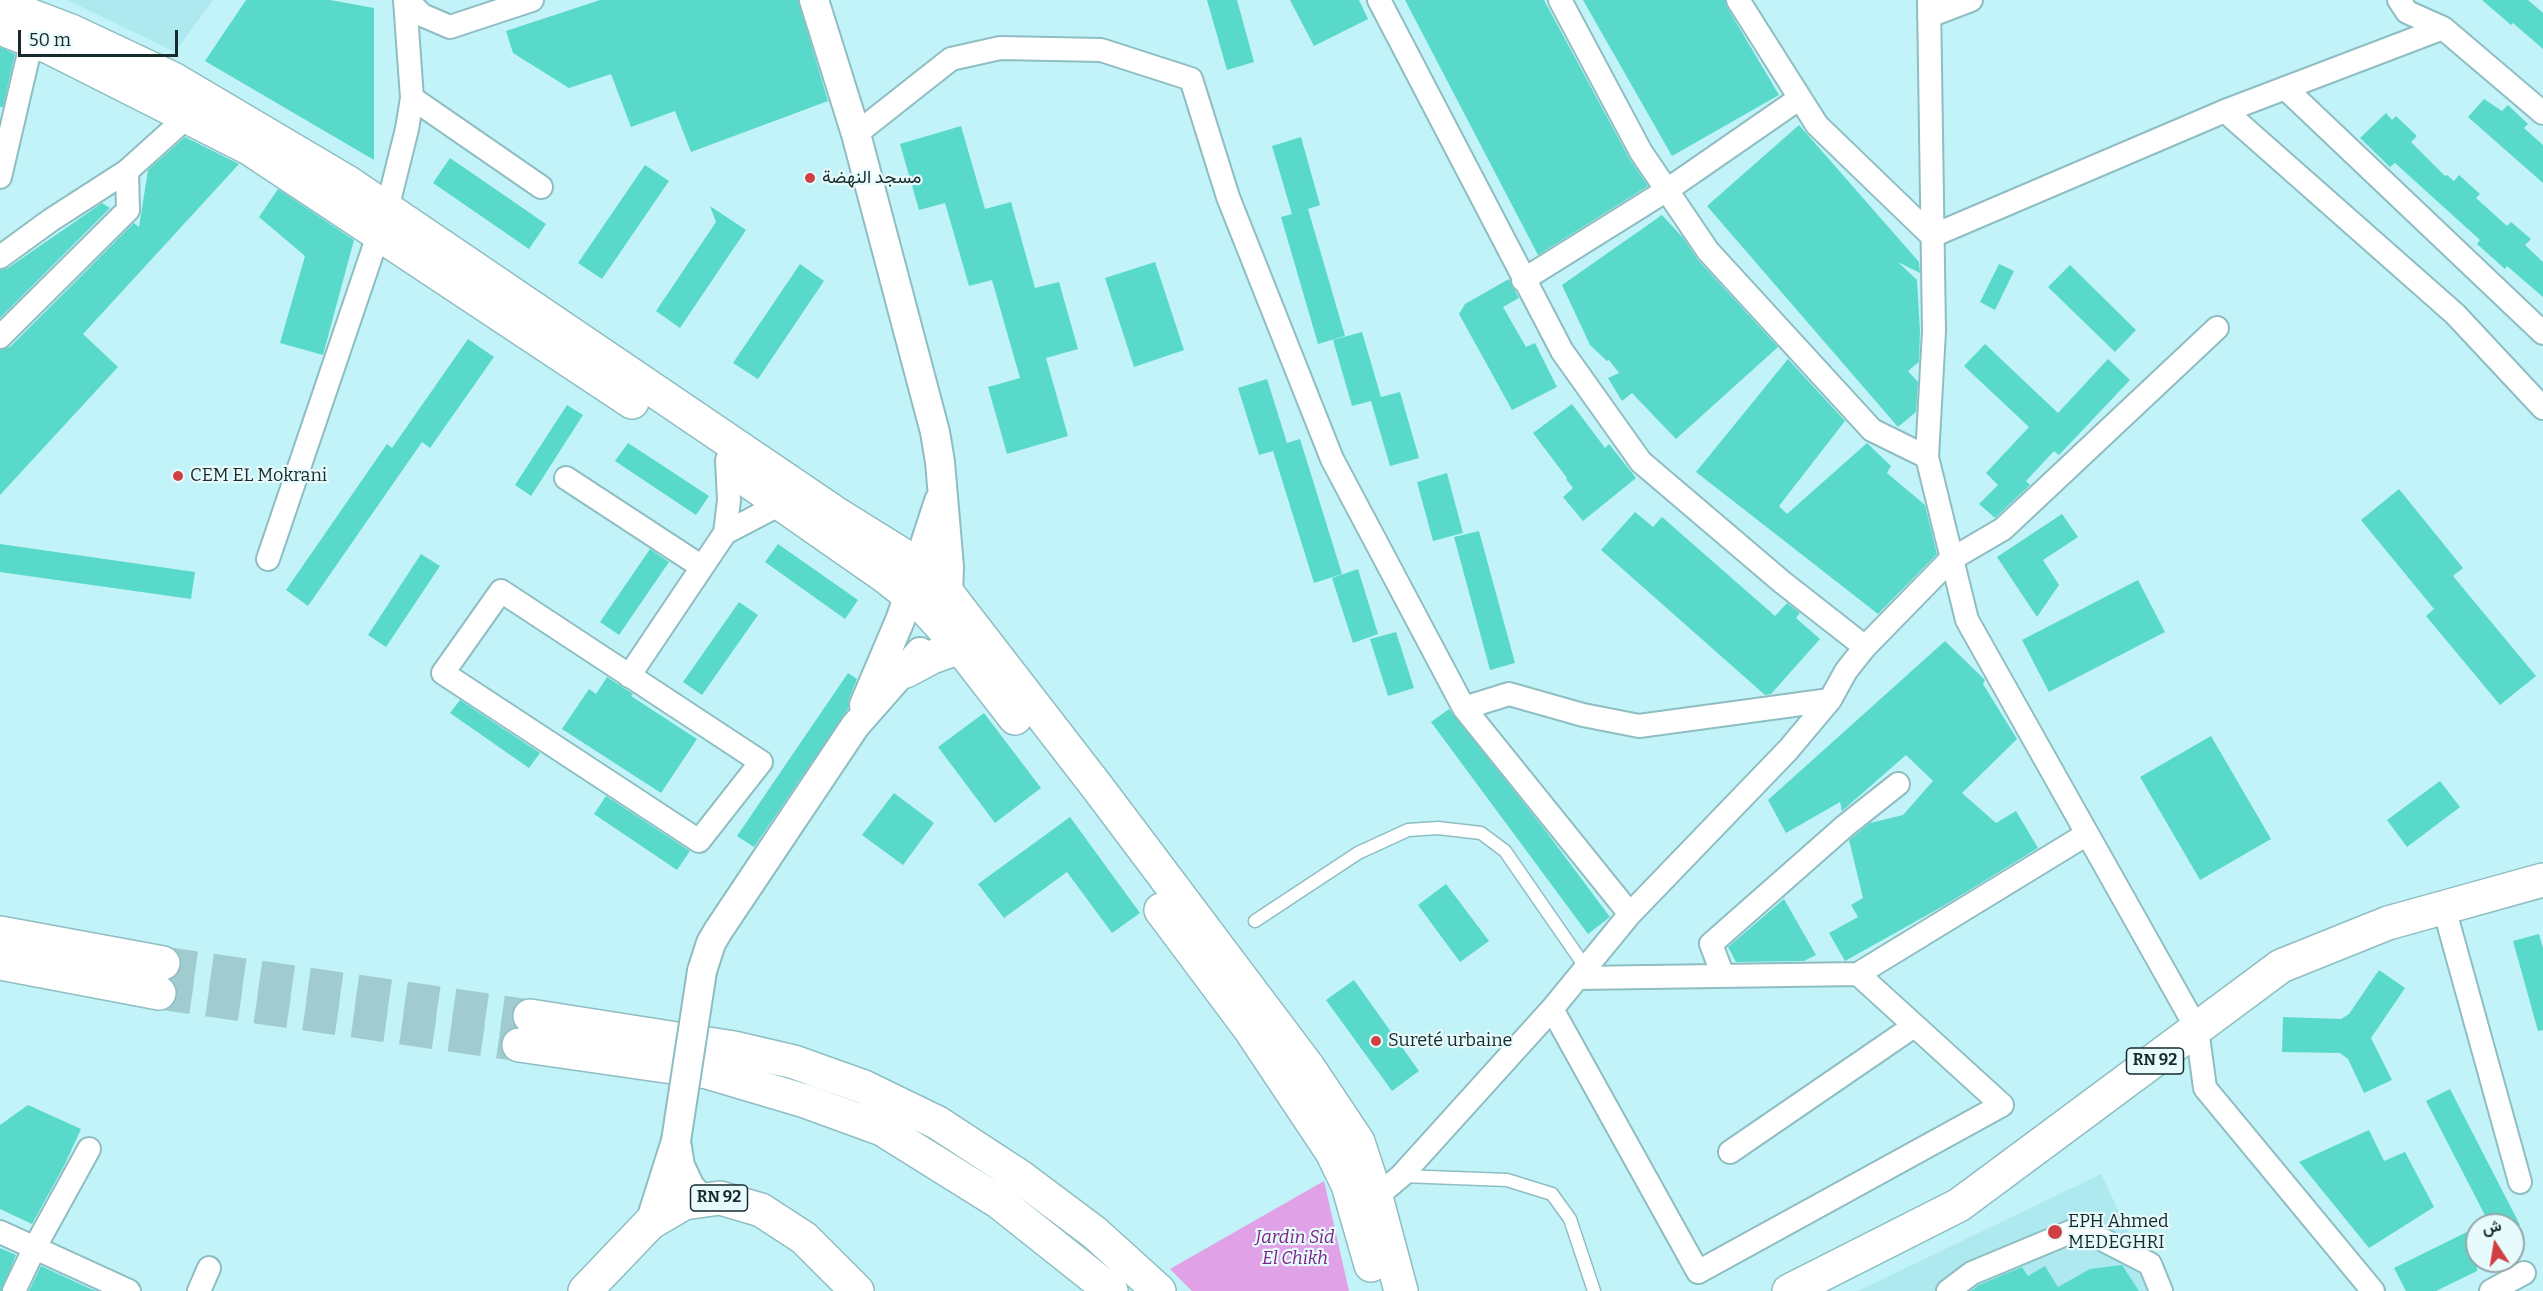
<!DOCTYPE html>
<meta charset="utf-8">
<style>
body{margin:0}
#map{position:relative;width:2543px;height:1291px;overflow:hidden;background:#c2f3f8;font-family:Bitter,Vazirmatn,serif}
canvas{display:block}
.north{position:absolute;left:2465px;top:1213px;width:60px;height:60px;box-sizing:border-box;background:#e7fafc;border:2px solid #94a7a9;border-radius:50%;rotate:348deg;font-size:16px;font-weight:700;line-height:24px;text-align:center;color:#172a2c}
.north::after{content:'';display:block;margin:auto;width:21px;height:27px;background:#d04043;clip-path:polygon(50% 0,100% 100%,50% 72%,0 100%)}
.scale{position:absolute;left:18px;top:30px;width:160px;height:27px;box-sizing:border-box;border:3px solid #172a2c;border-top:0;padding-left:8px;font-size:18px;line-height:21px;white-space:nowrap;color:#172a2c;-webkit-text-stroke:4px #e7fafc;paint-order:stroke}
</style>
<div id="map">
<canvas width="2543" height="1291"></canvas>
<div class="north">ش</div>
<div class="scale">50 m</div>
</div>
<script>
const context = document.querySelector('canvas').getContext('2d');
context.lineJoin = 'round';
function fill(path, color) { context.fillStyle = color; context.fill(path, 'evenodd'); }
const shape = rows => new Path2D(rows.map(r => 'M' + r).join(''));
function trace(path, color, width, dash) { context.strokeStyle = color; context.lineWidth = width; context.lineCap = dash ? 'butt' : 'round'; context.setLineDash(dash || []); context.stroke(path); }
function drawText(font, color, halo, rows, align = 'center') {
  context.font = font + ' Bitter,Vazirmatn,serif'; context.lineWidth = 4.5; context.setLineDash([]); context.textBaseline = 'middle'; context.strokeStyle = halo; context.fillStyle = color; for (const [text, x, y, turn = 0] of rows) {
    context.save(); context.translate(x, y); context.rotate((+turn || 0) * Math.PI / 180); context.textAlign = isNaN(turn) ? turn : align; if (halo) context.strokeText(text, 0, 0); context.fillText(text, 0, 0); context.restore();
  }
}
fill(shape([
 [67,0,213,0,175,52],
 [2101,1174,2157,1291,1858,1291]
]), '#aee9ef');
fill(shape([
 [1324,1181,1349,1291,1192,1291,1170,1269]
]), '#e0a1e6');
fill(shape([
 [246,0,330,0,374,8,374,160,205,61],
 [600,0,798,0,828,101,691,152,675,111,631,127,611,74,569,88,513,53,506,31],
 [1207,0,1237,0,1254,62,1227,70],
 [1290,0,1359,0,1368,19,1314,46],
 [1405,0,1544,0,1629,158,1648,186,1538,255],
 [1583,0,1725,0,1727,7,1779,95,1672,156],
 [2482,0,2528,0,2543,13,2543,49,2513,23,2511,25],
 [0,47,15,54,3,107,0,107],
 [2484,99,2502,111,2508,105,2528,124,2524,128,2543,145,2543,183,2468,117],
 [2386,113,2392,120,2396,116,2417,136,2411,142,2445,176,2447,175,2454,181,2459,175,2480,194,2476,198,2507,226,2511,222,2531,239,2525,245,2543,262,2543,297,2507,266,2505,269,2477,244,2480,240,2395,163,2390,167,2360,138],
 [1799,125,1919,262,1920,273,1898,262,1917,280,1920,331,1919,362,1908,371,1918,382,1916,412,1898,427,1707,206],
 [961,126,985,209,1011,202,1035,288,1059,282,1078,349,1046,358,1068,436,1007,454,988,387,1020,378,992,280,969,286,945,203,919,210,900,144],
 [185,137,239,164,83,334,118,367,0,495,0,350,10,347,134,223,139,227,148,170],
 [1301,137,1320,205,1308,209,1345,336,1318,344,1281,217,1292,214,1272,146],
 [450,158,546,224,529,249,433,183],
 [645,165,669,181,602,279,578,263],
 [278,189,354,240,323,355,280,343,305,256,259,217],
 [102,203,110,208,0,318,0,270,8,268],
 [710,206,746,230,680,328,656,311,716,222],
 [1662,215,1684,239,1698,260,1778,347,1676,439,1632,393,1622,401,1608,378,1619,373,1609,360,1607,361,1590,345,1562,285],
 [1155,262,1184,350,1134,367,1105,278],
 [800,264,824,281,758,379,733,363],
 [1999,264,2014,271,1995,310,1980,302],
 [2070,265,2136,330,2115,352,2048,287],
 [1509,279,1519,298,1503,307,1526,347,1535,343,1557,387,1512,410,1459,314,1465,304],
 [1362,332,1381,397,1400,392,1419,458,1390,466,1371,401,1352,406,1333,340],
 [468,339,494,357,430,448,422,442,308,606,286,590,387,444,392,448],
 [1985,344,2058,413,2108,359,2130,380,2059,455,2054,451,2026,481,2030,485,1995,518,1979,504,1998,485,1986,473,2029,427,1964,366],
 [1788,359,1845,421,1779,506,1787,514,1867,443,1891,466,1887,473,1925,505,1937,554,1878,614,1696,472],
 [1267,379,1287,443,1300,439,1342,574,1314,583,1273,451,1259,455,1238,388],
 [1572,404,1605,448,1609,444,1636,478,1583,521,1563,497,1573,488,1566,479,1567,478,1533,433],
 [567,405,583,415,531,496,515,485],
 [628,443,709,496,696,515,615,461],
 [1447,473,1463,533,1433,541,1417,482],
 [2399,489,2463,568,2453,576,2536,676,2500,705,2426,616,2434,609,2361,520],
 [1635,512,1653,527,1662,517,1775,616,1787,603,1800,613,1796,618,1820,639,1771,694,1765,695,1601,550],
 [2062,514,2078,537,2043,560,2059,585,2037,617,1997,557],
 [1479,531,1515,663,1490,670,1454,537],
 [0,544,195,572,191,599,0,572],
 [778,544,858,600,845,619,765,562],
 [650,549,669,562,619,635,600,622],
 [421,554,440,566,386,647,368,635],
 [1358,569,1378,634,1353,643,1332,578],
 [2138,580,2165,632,2049,692,2022,640],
 [739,602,758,615,702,695,683,682],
 [1396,632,1414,688,1388,696,1370,639],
 [1945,641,1985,680,1983,684,2017,739,1962,793,1996,823,2016,811,2038,848,1945,905,1845,961,1829,933,1858,917,1851,905,1863,898,1849,840,1870,823,1903,815,1933,781,1906,755,1842,811,1840,802,1786,833,1768,800],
 [848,673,857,679,849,699,848,709,754,847,737,836],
 [607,677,633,694,631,696,697,739,661,793,562,729,589,689,596,694],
 [460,700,540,753,529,768,450,713],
 [1449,709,1545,830,1610,917,1588,934,1431,722],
 [984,713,1041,788,995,823,938,747],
 [2211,736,2271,839,2200,880,2140,777],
 [2440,781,2460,807,2407,847,2387,820],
 [894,793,934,823,903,865,862,835],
 [606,796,690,851,677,870,594,814],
 [1070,817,1140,913,1112,933,1067,872,1004,918,978,884],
 [1446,884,1489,941,1460,962,1418,905],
 [1784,899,1816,955,1804,961,1736,962,1728,947],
 [2539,934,2543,948,2543,1030,2538,1031,2513,941],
 [2379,970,2405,988,2371,1038,2392,1080,2364,1093,2348,1059,2340,1053,2282,1052,2283,1017,2341,1019,2349,1014],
 [1354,980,1419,1071,1392,1091,1326,1000],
 [2450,1089,2520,1225,2490,1225,2426,1101],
 [28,1105,81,1129,65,1164,32,1224,0,1209,0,1125],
 [2369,1130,2384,1161,2405,1152,2434,1207,2369,1248,2299,1162],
 [2477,1227,2477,1271,2436,1291,2406,1291,2394,1268],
 [0,1248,16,1255,1,1291,0,1291],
 [2122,1265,2139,1291,1971,1291,1979,1285,2022,1267,2028,1276,2045,1266,2058,1287,2090,1269],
 [41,1266,91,1289,97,1291,29,1291]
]), '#59d9c9');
trace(shape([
 [163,963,530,1016],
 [159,993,519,1045]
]), '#a0cbcf', 33, [33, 16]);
const service = shape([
 [1255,921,1358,853,1408,830,1438,828,1481,833,1505,851,1586,968],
 [1402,1176,1507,1180,1552,1194,1570,1219,1594,1291]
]);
const minor = shape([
 [407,0,422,15,450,27,532,0],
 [1379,0,1562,351,1641,462,1782,582,1865,647],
 [1560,0,1641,152,1708,251,1872,430,1927,457],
 [1738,0,1817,125,1932,236,2225,111],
 [1929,0,1934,331,1927,457,1967,620,2197,1029,2205,1088,2373,1291],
 [2399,0,2407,12,2443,28],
 [1929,16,1971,0],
 [2285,88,2543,333],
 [412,98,541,187],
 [2543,113,2443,28,2225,111,2455,314,2543,408],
 [856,134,951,59,1000,48,1101,50,1191,79,1228,197,1332,459,1464,708,1630,914],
 [0,177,32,40,32,27],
 [0,257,51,220,127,171,197,108],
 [1523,280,1667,190,1800,98],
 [0,337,128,210,127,171],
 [566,478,702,567],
 [725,533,790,499],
 [268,559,387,209,407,129,412,98,405,0],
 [501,591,761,762,699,841,443,673,501,591],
 [629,676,725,533,729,500,727,460,734,444],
 [1464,708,1509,694,1583,715,1639,726,1830,700],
 [2444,908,2520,1182],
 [1723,976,1711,944,1845,826,1898,784],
 [1578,978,1858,974,2087,834],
 [1552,1009,1698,1272,2002,1105,1858,974],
 [1730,1152,1914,1026],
 [1376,1197,1401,1176,1552,1009,1630,914,1788,750,1830,700,1846,671,1865,647,1950,560,2003,529,2217,328],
 [0,1232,129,1291],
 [14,1291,35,1247,89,1149],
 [199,1291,209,1268],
 [1948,1291,1972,1273,2080,1228,2150,1264,2161,1291],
 [2491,1291,2524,1273]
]);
const tertiary = shape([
 [814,0,856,134,935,432,940,462,949,567,948,594,944,610],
 [864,705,901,618,939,501],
 [702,971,711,943,718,931,855,726,920,652],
 [676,1141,680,1166,690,1187,702,1200],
 [650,1223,676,1141]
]);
const secondary = shape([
 [0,933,163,963],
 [0,963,159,993],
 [530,1016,734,1048,794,1062,864,1087,938,1123,1019,1176,1095,1233,1159,1291],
 [519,1045,707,1072,805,1101,882,1129,999,1202,1111,1291]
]);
const primary = shape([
 [0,4,71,31,173,79,347,182,835,513,917,564,933,578,948,594,1098,788,1308,1067,1358,1142,1376,1197,1401,1291],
 [10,32,51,48,249,148,632,402],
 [744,478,886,577,924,607,960,647,1015,718],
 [906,671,932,657,960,647],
 [1161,910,1250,1029,1332,1152,1348,1185,1371,1265],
 [585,1291,650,1223,684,1203,720,1198,761,1210,804,1238,857,1291],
 [1789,1291,1959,1205,2281,966,2388,923,2543,880]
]);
trace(service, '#8ebdc2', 15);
trace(minor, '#8ebdc2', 26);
trace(tertiary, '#8ebdc2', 32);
trace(secondary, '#8ebdc2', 36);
trace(primary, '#8ebdc2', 36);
trace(service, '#fff', 12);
trace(minor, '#fff', 22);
trace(tertiary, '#fff', 28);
trace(secondary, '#fff', 33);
trace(primary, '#fff', 33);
const tertiaryBridge = shape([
 [676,1141,702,971]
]);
trace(tertiaryBridge, '#8ebdc2', 32, []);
trace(tertiaryBridge, '#fff', 28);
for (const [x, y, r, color] of [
 [810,178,6,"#d04043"],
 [178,476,6,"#d04043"],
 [1376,1041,6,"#d04043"],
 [2055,1232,8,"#d04043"]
]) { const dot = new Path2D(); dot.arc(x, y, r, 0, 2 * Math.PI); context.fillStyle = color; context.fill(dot); trace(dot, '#e7fafc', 2); }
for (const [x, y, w] of [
 [2155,1061,57],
 [719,1198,57]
]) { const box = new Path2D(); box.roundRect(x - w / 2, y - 13, w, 26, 4.5); context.fillStyle = '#e7fafc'; context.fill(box); trace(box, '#172a2c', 1.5); }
drawText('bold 16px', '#172a2c', null, [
 ["RN 92",2155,1061],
 ["RN 92",719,1198]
]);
drawText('18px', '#172a2c', '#e7fafc', [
 ["مسجد النهضة",822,178],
 ["CEM EL Mokrani",190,476],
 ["Sureté urbaine",1388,1041],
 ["EPH Ahmed",2068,1222],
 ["MEDEGHRI",2068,1243]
], 'left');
drawText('italic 18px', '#7d2187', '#e7fafc', [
 ["Jardin Sid",1295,1238],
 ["El Chikh",1295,1259]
]);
</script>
